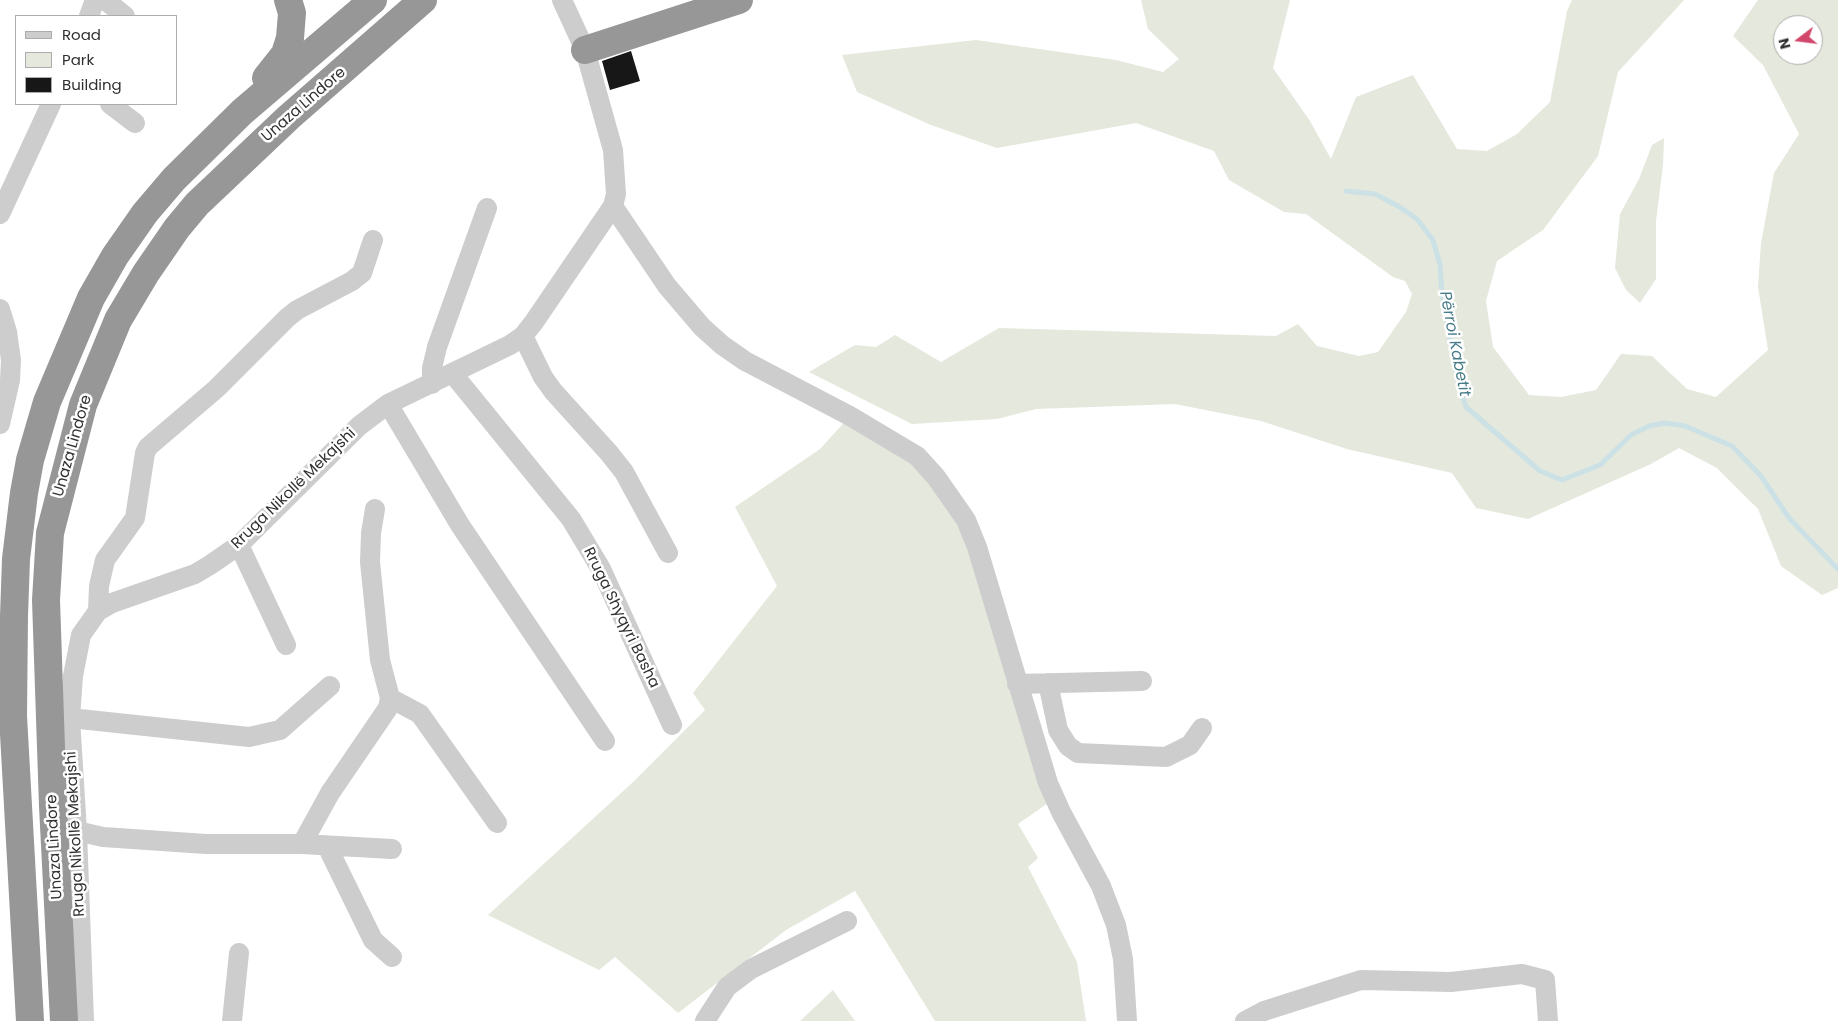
<!DOCTYPE html>
<meta charset="utf-8">
<style>
body{margin:0}
#map{position:relative;width:1838px;height:1021px;overflow:hidden;background:#fff;font-family:Poppins,sans-serif}
canvas{display:block}
.legend{position:absolute;left:15px;top:15px;width:162px;height:90px;box-sizing:border-box;background:#fff;border:1px solid #acacac;margin:0;padding:6px 9px;list-style:none;font-size:15px;color:#303030}
.legend li{display:flex;align-items:center;gap:10px;height:25px}
.legend b{width:25px;border:1px solid #acacac}
.north{position:absolute;left:1773px;top:15px;width:50px;height:50px;box-sizing:border-box;background:#fff;border:1px solid #acacac;border-radius:50%;rotate:255deg;font-size:14px;font-weight:700;line-height:20px;text-align:center;color:#303030}
.north::after{content:'';display:block;margin:auto;width:18px;height:22px;background:#d1476c;clip-path:polygon(50% 0,100% 100%,50% 72%,0 100%)}
</style>
<div id="map">
<canvas width="1838" height="1021"></canvas>
<ul class="legend">
<li><b style="height:6px;background:#cdcdcd"></b>Road</li>
<li><b style="height:14px;background:#e5e8dc"></b>Park</li>
<li><b style="height:14px;background:#171717"></b>Building</li>
</ul>
<div class="north">N</div>
</div>
<script>
const context = document.querySelector('canvas').getContext('2d');
context.lineJoin = 'round';
function fill(path, color) { context.fillStyle = color; context.fill(path, 'evenodd'); }
const shape = rows => new Path2D(rows.map(r => 'M' + r).join(''));
function trace(path, color, width, dash) { context.strokeStyle = color; context.lineWidth = width; context.lineCap = dash ? 'butt' : 'round'; context.setLineDash(dash || []); context.stroke(path); }
function drawText(font, color, halo, rows, align = 'center') {
  context.font = font + ' Poppins,sans-serif'; context.lineWidth = 5; context.setLineDash([]); context.textBaseline = 'middle'; context.strokeStyle = halo; context.fillStyle = color; for (const [text, x, y, turn = 0] of rows) {
    context.save(); context.translate(x, y); context.rotate((+turn || 0) * Math.PI / 180); context.textAlign = isNaN(turn) ? turn : align; if (halo) context.strokeText(text, 0, 0); context.fillText(text, 0, 0); context.restore();
  }
}
fill(shape([
 [1141,0,1290,0,1273,68,1310,121,1331,159,1356,97,1413,75,1457,149,1487,151,1517,134,1550,102,1567,11,1572,0,1684,0,1618,72,1598,156,1543,230,1497,261,1486,301,1493,347,1529,395,1561,397,1596,390,1621,354,1652,356,1687,389,1716,397,1768,350,1758,287,1761,243,1774,173,1799,134,1763,65,1733,36,1758,0,1838,0,1838,588,1822,595,1781,566,1758,509,1717,468,1679,448,1651,464,1528,519,1476,508,1452,473,1347,449,1261,421,1175,404,1036,409,997,419,912,424,809,372,855,345,876,347,895,335,941,362,999,328,1276,336,1298,324,1317,346,1359,356,1378,352,1406,312,1412,294,1405,281,1393,277,1306,214,1284,212,1229,180,1214,151,1136,123,997,148,931,125,857,92,842,55,976,40,1116,60,1163,72,1179,59,1148,29],
 [1783,25,1813,25,1813,55,1783,55],
 [1664,138,1663,165,1656,221,1656,279,1640,303,1626,290,1615,268,1620,214,1639,179,1652,145],
 [850,416,904,447,966,520,1054,799,1018,824,1038,858,1028,867,1077,962,1086,1021,935,1021,855,891,786,930,678,1013,615,957,599,970,488,915,632,783,705,710,693,693,777,586,735,507,820,449],
 [833,990,855,1021,800,1021]
]), '#e5e8dc');
trace(shape([
 [1346,191,1375,194,1398,206,1417,219,1433,240,1440,265,1442,294,1458,383,1466,407,1540,471,1562,480,1600,465,1631,435,1649,426,1665,423,1685,426,1732,446,1761,476,1789,518,1838,569]
]), '#cbe1e6', 5);
fill(shape([
 [631,51,640,81,610,90,602,61]
]), '#171717');
trace(shape([
 [105,0,125,16],
 [89,16,95,0],
 [110,104,135,123],
 [613,206,667,286,702,327,722,345,745,361,850,416,917,456,936,477,966,520,977,547,1048,783,1061,812,1101,886,1116,925,1123,959,1127,1021],
 [0,214,51,104],
 [0,309,7,332,11,360,10,380,0,424],
 [523,336,543,377,553,391,609,453,624,472,668,553],
 [453,374,571,519,601,569,672,725],
 [432,384,432,368,437,347,487,208],
 [388,404,460,525,605,741],
 [239,545,286,645],
 [98,611,99,586,105,560,135,518,145,453,148,447,216,389,287,318,297,310,352,281,362,273,373,240],
 [1048,683,1058,730,1068,746,1078,753,1166,757,1190,745,1202,728],
 [1017,684,1142,681],
 [390,698,420,714,497,823],
 [70,718,249,737,280,730,330,686],
 [77,831,103,837,206,844,302,844,392,849],
 [302,844,330,793,388,708,390,698,380,660,370,562,371,533,375,509],
 [327,846,373,940,392,957],
 [84,1021,77,831,70,718,73,676,81,635,98,611,112,603,195,574,210,565,239,545,359,426,388,404,510,345,523,336,534,322,613,206,616,194,613,150,585,50,562,0],
 [232,1021,239,953],
 [705,1021,727,987,751,969,847,921],
 [1245,1021,1264,1011,1361,980,1451,982,1522,974,1545,980,1548,1021]
]), '#cdcdcd', 20);
trace(shape([
 [585,50,739,0],
 [266,78,285,54,290,38,292,13,288,0],
 [30,1021,13,716,14,616,16,559,24,493,30,460,47,402,91,298,115,256,145,213,174,179,242,112,373,0],
 [64,1021,53,806,46,600,50,533,83,405,118,320,146,273,177,228,197,204,289,117,423,0]
]), '#979797', 28);
drawText('15px', '#303030', '#fff', [
 ["Unaza Lindore",304,105,-41],
 ["Unaza Lindore",73,446,-74],
 ["Rruga Nikollë Mekajshi",294,489,-44],
 ["Rruga Shyqyri Basha",621,618,64],
 ["Rruga Nikollë Mekajshi",76,834,-93],
 ["Unaza Lindore",55,847,-93]
]);
drawText('italic 16px', '#477c89', '#fff', [
 ["Përroi Kabetit",1454,344,79]
]);
</script>
